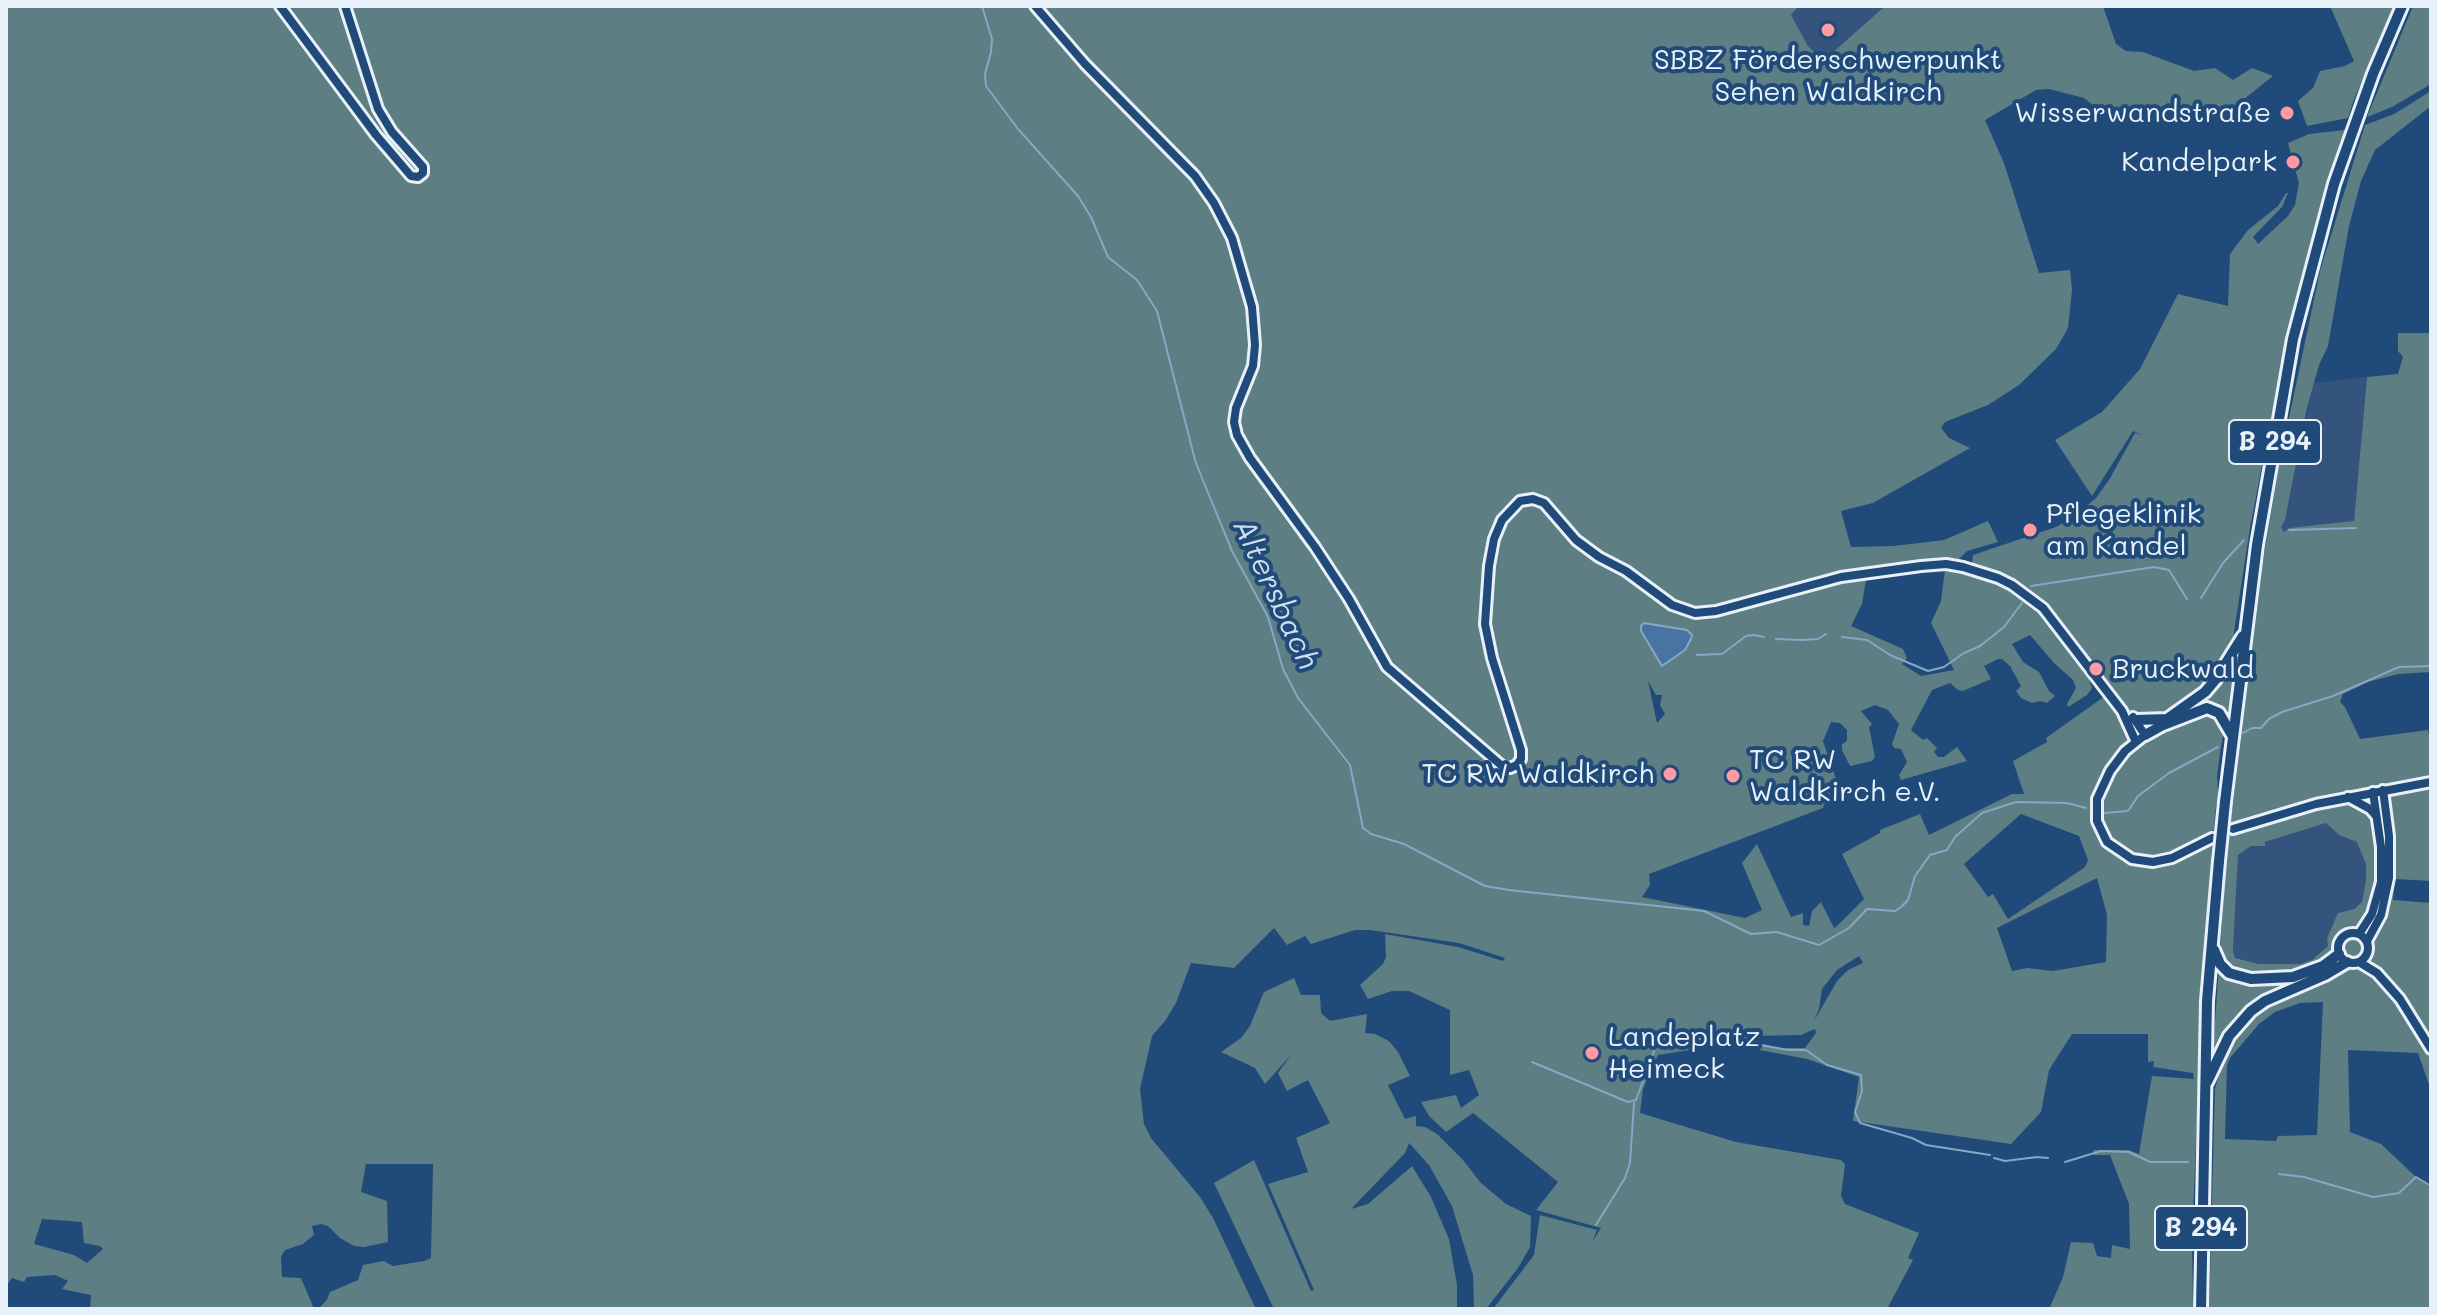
<!DOCTYPE html>
<meta charset="utf-8">
<style>
body{margin:0}
#map{position:relative;width:2437px;height:1315px;overflow:hidden;background:#1f4a7a;font-family:Mali,sans-serif}
canvas{display:block}
.frame{position:absolute;inset:0;border:8px solid #e8f1f8;pointer-events:none}
</style>
<div id="map">
<canvas width="2437" height="1315"></canvas>
<div class="frame"></div>
</div>
<script>
const context = document.querySelector('canvas').getContext('2d');
context.lineJoin = 'round';
function fill(path, color) { context.fillStyle = color; context.fill(path, 'evenodd'); }
const shape = rows => new Path2D(rows.map(r => 'M' + r).join(''));
function trace(path, color, width, dash) { context.strokeStyle = color; context.lineWidth = width; context.lineCap = dash ? 'butt' : 'round'; context.setLineDash(dash || []); context.stroke(path); }
function drawText(font, color, halo, rows, align = 'center') {
  context.font = font + ' Mali,sans-serif'; context.lineWidth = 8; context.setLineDash([]); context.textBaseline = 'middle'; context.strokeStyle = halo; context.fillStyle = color; for (const [text, x, y, turn = 0] of rows) {
    context.save(); context.translate(x, y); context.rotate((+turn || 0) * Math.PI / 180); context.textAlign = isNaN(turn) ? turn : align; if (halo) context.strokeText(text, 0, 0); context.fillText(text, 0, 0); context.restore();
  }
}
fill(shape([
 [1799,6,1885,6,1823,61,1808,47,1791,15],
 [2367,377,2354,522,2289,528,2284,532,2281,527,2285,520,2294,465,2314,383],
 [2326,823,2334,831,2357,841,2366,863,2366,880,2362,902,2333,923,2327,938,2328,946,2312,960,2301,964,2259,964,2235,958,2233,951,2238,855,2251,846,2264,846,2265,842]
]), '#34547e');
fill(shape([
 [6,6,1799,6,1791,15,1808,46,1823,61,1885,6,2103,6,2116,44,2126,51,2143,52,2194,71,2215,68,2233,80,2252,68,2273,76,2219,119,2168,103,2141,119,2103,113,2084,98,2049,89,2036,90,1985,120,2004,163,2039,273,2070,270,2072,290,2068,328,2056,349,2019,385,1988,405,1945,422,1941,428,1949,438,1970,448,1873,503,1841,511,1851,547,1894,546,1944,540,1988,521,1998,542,1967,551,1957,561,1867,574,1862,604,1851,626,1903,649,1907,658,1902,664,1921,676,1954,670,1931,623,1941,601,1945,570,1967,571,2010,587,2015,581,1972,563,1973,555,2056,527,2072,518,2096,498,2109,480,2135,433,2142,435,2133,431,2092,496,2055,440,2102,412,2140,369,2178,294,2228,306,2230,254,2248,230,2278,206,2286,193,2288,193,2282,207,2253,237,2258,244,2288,216,2295,205,2299,183,2288,143,2309,134,2345,130,2290,320,2250,528,2234,632,2236,651,2230,720,2226,718,2220,753,2217,777,2219,804,2216,805,2211,861,2214,861,2199,1073,2192,1238,2193,1309,2049,1309,2063,1277,2071,1242,2093,1243,2097,1256,2111,1258,2112,1245,2130,1249,2129,1204,2110,1155,2094,1155,2093,1150,2128,1150,2139,1154,2152,1076,2194,1079,2193,1073,2153,1067,2154,1061,2148,1062,2148,1034,2072,1034,2049,1070,2041,1112,2011,1144,1853,1121,1859,1077,1807,1059,1738,1046,1710,1047,1658,1055,1643,1089,1640,1113,1736,1142,1841,1160,1845,1164,1841,1196,1845,1204,1919,1233,1908,1258,1913,1260,1887,1309,1493,1309,1534,1255,1540,1215,1597,1230,1592,1242,1601,1228,1536,1210,1558,1182,1473,1113,1446,1132,1429,1116,1421,1102,1456,1095,1461,1108,1479,1095,1469,1070,1450,1075,1450,1010,1409,991,1392,991,1368,999,1360,985,1383,964,1386,957,1385,934,1458,947,1503,961,1505,958,1459,943,1370,930,1355,930,1311,944,1305,936,1287,945,1274,928,1234,968,1191,963,1176,1003,1165,1021,1152,1036,1140,1089,1144,1124,1151,1138,1200,1197,1213,1218,1256,1309,318,1309,327,1300,330,1292,358,1280,363,1265,384,1261,393,1266,424,1261,431,1258,433,1164,366,1164,361,1192,387,1201,388,1242,364,1247,354,1246,340,1238,328,1226,321,1224,312,1226,314,1235,303,1244,285,1250,281,1257,282,1277,301,1278,314,1309,90,1309,91,1295,62,1289,68,1281,55,1275,27,1277,24,1282,12,1278,6,1286],
 [2050,611,2112,691,2046,738,2047,742,2013,761,2024,794,2012,794,1929,835,1920,814,1880,830,1880,833,1842,854,1864,899,1836,927,1834,928,1821,902,1812,911,1809,926,1803,925,1803,913,1791,917,1757,844,1742,863,1762,910,1745,918,1642,897,1650,885,1649,874,1823,808,1824,804,1854,793,1837,782,1823,741,1831,722,1840,723,1847,730,1847,741,1842,744,1842,750,1850,766,1872,761,1875,757,1869,727,1872,724,1861,711,1875,705,1888,710,1899,724,1892,744,1894,748,1901,749,1907,762,1899,775,1901,780,1967,761,1957,747,1944,757,1938,757,1934,752,1937,748,1927,738,1923,740,1911,730,1932,690,1950,683,1958,690,1963,691,1991,679,1984,666,1998,659,2002,659,2010,666,2021,686,2016,691,2021,698,2032,703,2040,701,2047,703,2055,696,2049,691,2039,672,2023,662,2012,644,2030,635,2054,663,2073,680,2076,688,2067,704,2068,707,2087,695,2092,688,2088,676,2043,617],
 [1648,681,1656,695,1662,695,1660,705,1665,714,1657,723],
 [2021,814,2079,836,2088,860,2085,867,2008,919,1993,894,1988,897,1964,864],
 [2097,878,2107,915,2106,962,2053,971,2027,968,2012,971,1997,928],
 [1859,956,1863,963,1848,970,1837,981,1814,1021,1819,1009,1822,989,1837,970],
 [1815,1029,1816,1033,1805,1048,1781,1048,1749,1041,1750,1036,1801,1035],
 [42,1219,82,1222,84,1243,100,1246,103,1249,87,1263,74,1255,34,1244],
 [2330,6,2394,6,2353,102,2348,118,2307,126,2298,101,2313,88,2320,71,2345,66,2354,61],
 [2413,6,2431,6,2431,84,2392,107,2367,117],
 [2431,91,2431,106,2375,150,2361,181,2349,226,2328,346,2319,365,2306,412,2285,520,2281,527,2284,532,2289,528,2354,521,2367,377,2398,374,2403,357,2398,351,2398,333,2431,333,2431,672,2398,674,2368,682,2343,694,2340,702,2345,707,2360,739,2428,730,2431,745,2431,881,2395,879,2393,900,2431,903,2431,1090,2418,1053,2348,1050,2350,1132,2381,1144,2416,1177,2431,1186,2431,1309,2209,1309,2215,1089,2224,1056,2213,1052,2226,861,2262,567,2278,470,2320,271,2365,125,2394,114],
 [2326,823,2339,835,2357,842,2366,864,2366,880,2362,902,2354,909,2338,913,2327,938,2328,946,2312,960,2300,964,2259,964,2235,958,2233,951,2238,855,2251,846,2265,846,2265,842],
 [2323,1002,2317,1135,2278,1136,2276,1141,2225,1139,2227,1065,2230,1058,2259,1024,2275,1012,2300,1003],
 [1294,978,1301,995,1320,995,1321,1013,1330,1021,1367,1014,1365,1033,1375,1034,1389,1041,1398,1052,1410,1076,1388,1085,1405,1119,1416,1116,1416,1126,1425,1127,1437,1134,1463,1160,1480,1182,1506,1204,1531,1216,1530,1247,1518,1268,1486,1309,1474,1309,1473,1275,1452,1206,1429,1165,1409,1143,1405,1153,1351,1209,1368,1204,1412,1166,1431,1197,1449,1239,1457,1285,1457,1309,1274,1309,1214,1183,1254,1160,1311,1291,1314,1290,1268,1184,1308,1172,1296,1138,1330,1123,1308,1080,1287,1091,1278,1073,1291,1055,1265,1084,1255,1068,1221,1052,1241,1038,1250,1026,1264,992]
]), '#5d7e82');
const water = shape([
 [1644,623,1687,630,1692,635,1691,639,1685,650,1662,666,1641,631,1641,626,1644,623]
]);
fill(water, '#4874a3');
trace(water, '#88a6c5', 2);
trace(shape([
 [982,6,992,39,991,52,985,74,986,86,1018,129,1078,196,1091,217,1108,257,1137,280,1157,311,1195,460,1202,478,1232,551,1268,617,1283,669,1298,698,1350,765,1363,828,1371,834,1404,844,1485,886,1509,890,1704,911,1751,934,1777,932,1819,945,1849,928,1867,909,1895,911,1901,907,1908,900,1915,876,1930,855,1947,850,1955,837,1982,813,2016,802,2067,803,2086,808],
 [2289,530,2356,528],
 [2031,586,2154,567,2169,570,2187,599],
 [2201,598,2223,563,2244,540],
 [1842,637,1867,640,1890,655,1928,671,1944,667,1964,653,1980,646,2004,627,2022,603],
 [1776,639,1802,640,1818,639,1826,634],
 [1697,655,1722,654,1746,636,1754,635,1764,637],
 [2243,733,2252,728,2261,728,2269,719,2282,712,2333,696,2399,667,2431,666],
 [2104,813,2128,811,2138,796,2169,773,2218,747],
 [1663,1049,1700,1039,1727,1039,1788,1050,1806,1050,1827,1065,1861,1075,1862,1091,1855,1112,1860,1123,1912,1138,1926,1145,1990,1155],
 [1532,1062,1628,1102,1636,1100,1654,1051],
 [1994,1158,2005,1161,2037,1157,2048,1158],
 [2065,1162,2101,1151,2129,1152,2150,1162,2188,1162],
 [2279,1174,2304,1177,2373,1197,2399,1193,2416,1177,2431,1186],
 [1596,1225,1625,1178,1630,1163,1634,1103]
]), '#88a6c5', 2);
const secondary = shape([
 [280,6,376,135,411,176,418,177,423,173,423,167,392,132,378,109,345,6],
 [1035,6,1085,64,1195,176,1214,203,1232,238,1252,307,1255,345,1253,366,1236,408,1234,422,1237,435,1250,458,1315,547,1349,599,1387,667,1502,766,1510,768,1517,765,1521,759,1521,750,1492,658,1485,624,1489,566,1494,539,1502,520,1520,501,1533,499,1544,503,1576,540,1599,557,1626,571,1672,605,1695,613,1716,611,1841,577,1921,566,1946,564,1963,567,1998,578,2012,585,2043,608,2122,711,2136,742],
 [2133,717,2145,735,2125,751,2110,771,2097,799,2097,821,2107,842,2132,859,2153,862,2172,858,2212,838],
 [2348,797,2370,809,2376,816],
 [2233,829,2316,804,2431,782],
 '2338 948a15 15 0 1 1 30 0a15 15 0 1 1-30 0Z',
 [2359,934,2372,914,2381,882,2381,847,2373,792],
 [2367,941,2381,915,2389,878,2389,836,2383,790],
 [2359,962,2377,973,2400,999,2431,1049]
]);
const highway = shape([
 [2136,720,2167,719],
 [2163,725,2207,708,2219,713,2232,735],
 [2145,735,2163,725,2167,719,2205,692,2216,679,2243,636],
 [2225,802,2257,545,2293,339,2334,184,2373,74,2402,6],
 [2214,950,2220,964,2229,973,2251,979,2293,977,2323,966,2339,954],
 [2207,1082,2229,1036,2251,1011,2265,1001,2325,975,2347,962],
 [2201,1309,2207,1001,2219,861]
]);
trace(secondary, '#e8f1f8', 14);
trace(highway, '#e8f1f8', 16);
trace(secondary, '#1f4a7a', 8);
trace(highway, '#1f4a7a', 10);
const highwayBridge = shape([
 [2219,861,2225,802]
]);
trace(highwayBridge, '#e8f1f8', 16, []);
trace(highwayBridge, '#1f4a7a', 10);
for (const [x, y, r, color] of [
 [1828,30,8,"#ff9aa2"],
 [2287,113,8,"#ff9aa2"],
 [2293,162,8,"#ff9aa2"],
 [2030,530,8,"#ff9aa2"],
 [2096,669,8,"#ff9aa2"],
 [1670,774,8,"#ff9aa2"],
 [1733,776,8,"#ff9aa2"],
 [1592,1053,8,"#ff9aa2"]
]) { const dot = new Path2D(); dot.arc(x, y, r, 0, 2 * Math.PI); context.fillStyle = color; context.fill(dot); trace(dot, '#1f4a7a', 3); }
for (const [x, y, w] of [
 [2275,442,92],
 [2201,1228,92]
]) { const box = new Path2D(); box.roundRect(x - w / 2, y - 22, w, 44, 6); context.fillStyle = '#1f4a7a'; context.fill(box); trace(box, '#e8f1f8', 2); }
drawText('bold 26px', '#e8f1f8', null, [
 ["B 294",2275,442],
 ["B 294",2201,1228]
]);
drawText('28px', '#e8f1f8', '#1f4a7a', [
 ["SBBZ Förderschwerpunkt",1828,60,"center"],
 ["Sehen Waldkirch",1828,92,"center"],
 ["Wisserwandstraße",2271,113,"right"],
 ["Kandelpark",2277,162,"right"],
 ["Pflegeklinik",2046,514],
 ["am Kandel",2046,546],
 ["Bruckwald",2112,669],
 ["TC RW",1749,760],
 ["Waldkirch e.V.",1749,792],
 ["TC RW Waldkirch",1654,774,"right"],
 ["Landeplatz",1608,1037],
 ["Heimeck",1608,1069]
], 'left');
drawText('italic 30px', '#d0deeb', '#1f4a7a', [
 ["Altersbach",1275,594,65]
]);
</script>
